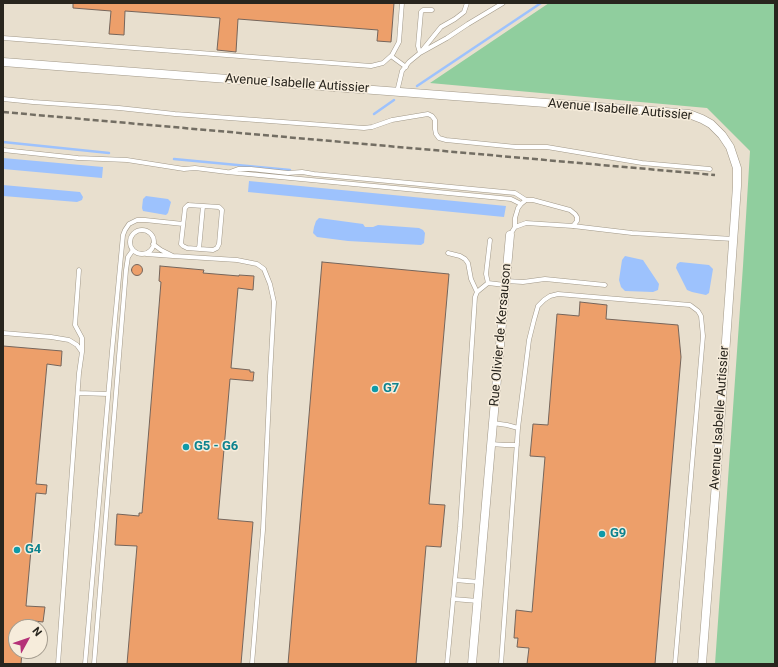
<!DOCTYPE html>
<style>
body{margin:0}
#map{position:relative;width:778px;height:667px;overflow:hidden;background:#e8dfce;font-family:Roboto,sans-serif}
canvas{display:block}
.frame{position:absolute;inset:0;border:4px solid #28251e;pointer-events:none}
.north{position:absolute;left:8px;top:619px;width:40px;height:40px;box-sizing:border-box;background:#f6ecdb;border:1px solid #a49c8f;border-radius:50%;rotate:50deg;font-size:11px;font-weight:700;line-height:16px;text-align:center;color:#28251e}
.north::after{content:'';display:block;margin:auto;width:14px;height:18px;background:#b53178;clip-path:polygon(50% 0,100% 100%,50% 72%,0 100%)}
</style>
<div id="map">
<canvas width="778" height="667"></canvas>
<div class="frame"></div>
<div class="north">N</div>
</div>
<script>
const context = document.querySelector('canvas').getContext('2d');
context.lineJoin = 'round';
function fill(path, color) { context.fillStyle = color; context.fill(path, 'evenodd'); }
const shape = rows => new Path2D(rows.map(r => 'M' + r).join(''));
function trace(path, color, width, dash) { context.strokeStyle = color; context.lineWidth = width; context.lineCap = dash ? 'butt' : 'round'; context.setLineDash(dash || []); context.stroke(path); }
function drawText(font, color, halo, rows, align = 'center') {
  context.font = font + ' Roboto,sans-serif'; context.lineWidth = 3; context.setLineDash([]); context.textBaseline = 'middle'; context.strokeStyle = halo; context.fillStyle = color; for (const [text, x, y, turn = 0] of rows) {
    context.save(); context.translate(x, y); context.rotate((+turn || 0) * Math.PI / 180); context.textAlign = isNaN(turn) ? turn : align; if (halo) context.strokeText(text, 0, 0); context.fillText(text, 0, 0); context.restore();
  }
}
fill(shape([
 [549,3,775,3,775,664,715,664,743,266,750,151,707,108,430,83]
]), '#90ce9e');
fill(shape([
 [3,158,103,167,102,178,3,169],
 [249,181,506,206,504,217,248,192],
 [3,185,80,192,83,197,82,200,77,202,3,196],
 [146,196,168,199,171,202,168,213,166,215,143,211,142,208,143,199],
 [319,218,363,224,365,227,373,227,378,225,419,228,423,230,425,233,424,243,421,245,348,241,317,237,313,233,314,227,316,221],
 [625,256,643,260,659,284,658,290,653,292,625,291,621,287,619,280,622,260],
 [680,262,709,265,713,269,709,293,706,295,692,292,687,290,676,268,677,264]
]), '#9dc2fd');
trace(shape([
 [417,86,541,3],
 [374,114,394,100],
 [3,142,109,153],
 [174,159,290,170]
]), '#9dc2fd', 2.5);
const building = shape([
 [73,3,394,3,391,42,377,41,378,30,238,19,236,52,217,50,220,18,125,11,124,35,109,34,111,11,73,8,73,3],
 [322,262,449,274,429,504,445,505,441,547,426,546,416,664,288,664,322,262],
 '131.5 270a5.5 5.5 0 1 1 11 0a5.5 5.5 0 1 1-11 0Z',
 [160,266,204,270,203,273,239,276,239,275,254,276,253,290,238,288,231,368,250,370,250,372,254,372,253,381,230,379,218,519,253,522,241,664,127,664,137,546,115,545,117,514,139,516,139,513,142,513,161,282,159,281,160,266],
 [580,302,607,305,606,319,678,325,681,357,655,664,527,664,529,648,517,647,518,638,514,638,516,610,532,612,545,457,530,456,533,424,548,425,557,314,579,316,580,302],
 [3,346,62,351,61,366,47,364,36,484,47,485,46,494,36,493,26,606,45,607,43,622,25,620,24,627,16,627,16,651,22,651,21,664,3,664,3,346]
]);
fill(building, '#ed9f6a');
trace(building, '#75655b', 1);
const lane = shape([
 [467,3,464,12,455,19,441,27,420,53,447,38,468,24,503,3],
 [3,38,371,66,383,63,392,55,399,42,402,3],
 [391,56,406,67],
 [397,92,402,71,409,62,420,53,418,46,421,12,423,10,432,10],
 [3,99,33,102,119,108,175,114,364,128,372,127,392,120,428,114,432,116,435,120,435,129,436,134,439,138,446,140,516,147,547,147,642,163,710,169],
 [3,150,78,158,127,160,184,169,195,168,227,172,511,199,521,204],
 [230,172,238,169,251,169,288,173,302,172,314,174,515,193,526,200],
 [188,205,219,207,222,210,219,244,217,248,213,250,187,248,183,246,181,244,185,208,188,205],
 [515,227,515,218,518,208,521,204,526,200,533,200,570,210,575,214,577,217,577,221,573,226],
 '130 242a12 12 0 1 1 24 0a12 12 0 1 1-24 0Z',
 [510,235,515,227,526,223,573,226,632,233,733,239],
 [490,240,486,274,488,283,505,285],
 [199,249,203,206],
 [448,253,460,256,465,259,468,263,471,279,477,292],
 [146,254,173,256,161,250,153,244],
 [173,256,237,260,257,264,264,269,270,284,274,302,270,376,263,530,252,664],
 [79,270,75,325,82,338,82,352],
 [506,281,523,282,545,279,605,285],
 [3,333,51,337,69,340,77,345,82,352,79,373,58,664],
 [78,393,108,394],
 [493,423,507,425,518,428],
 [491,444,505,445,517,445],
 [455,580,479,582],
 [453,599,478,601],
 [85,664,112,351,123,235,125,230,129,224,137,220,145,220,183,224],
 [94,664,126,270,128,257,133,250],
 [447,664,460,527,475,297,477,292,488,283],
 [501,664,518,428,529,340,534,320,538,306,544,300,550,296,558,294,690,305,698,311,701,316,703,336,675,664]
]);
const street = shape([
 [3,62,665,112,689,114,702,119,711,124,722,135,730,147,737,168,737,186,715,496,702,664],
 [472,664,493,423,510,235]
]);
trace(lane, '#a19888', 5);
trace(street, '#a19888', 9);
trace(lane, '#fff', 4);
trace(street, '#fff', 8);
trace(shape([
 [3,112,715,175]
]), '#736e63', 2.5, [6, 3]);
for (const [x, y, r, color] of [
 [375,389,4,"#0f9aa8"],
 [186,447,4,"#0f9aa8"],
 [602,534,4,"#0f9aa8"],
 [17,550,4,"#0f9aa8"]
]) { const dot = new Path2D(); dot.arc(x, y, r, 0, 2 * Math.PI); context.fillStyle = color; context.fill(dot); trace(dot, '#f6ecdb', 1.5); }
drawText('13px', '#28251e', '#f6ecdb', [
 ["Avenue Isabelle Autissier",297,84,4],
 ["Avenue Isabelle Autissier",620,110,5],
 ["Rue Olivier de Kersauson",501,335,-85],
 ["Avenue Isabelle Autissier",720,418,-86]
]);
drawText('bold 13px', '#0d838f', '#f6ecdb', [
 ["G7",383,389],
 ["G5 - G6",194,447],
 ["G9",610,534],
 ["G4",25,550]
], 'left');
</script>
